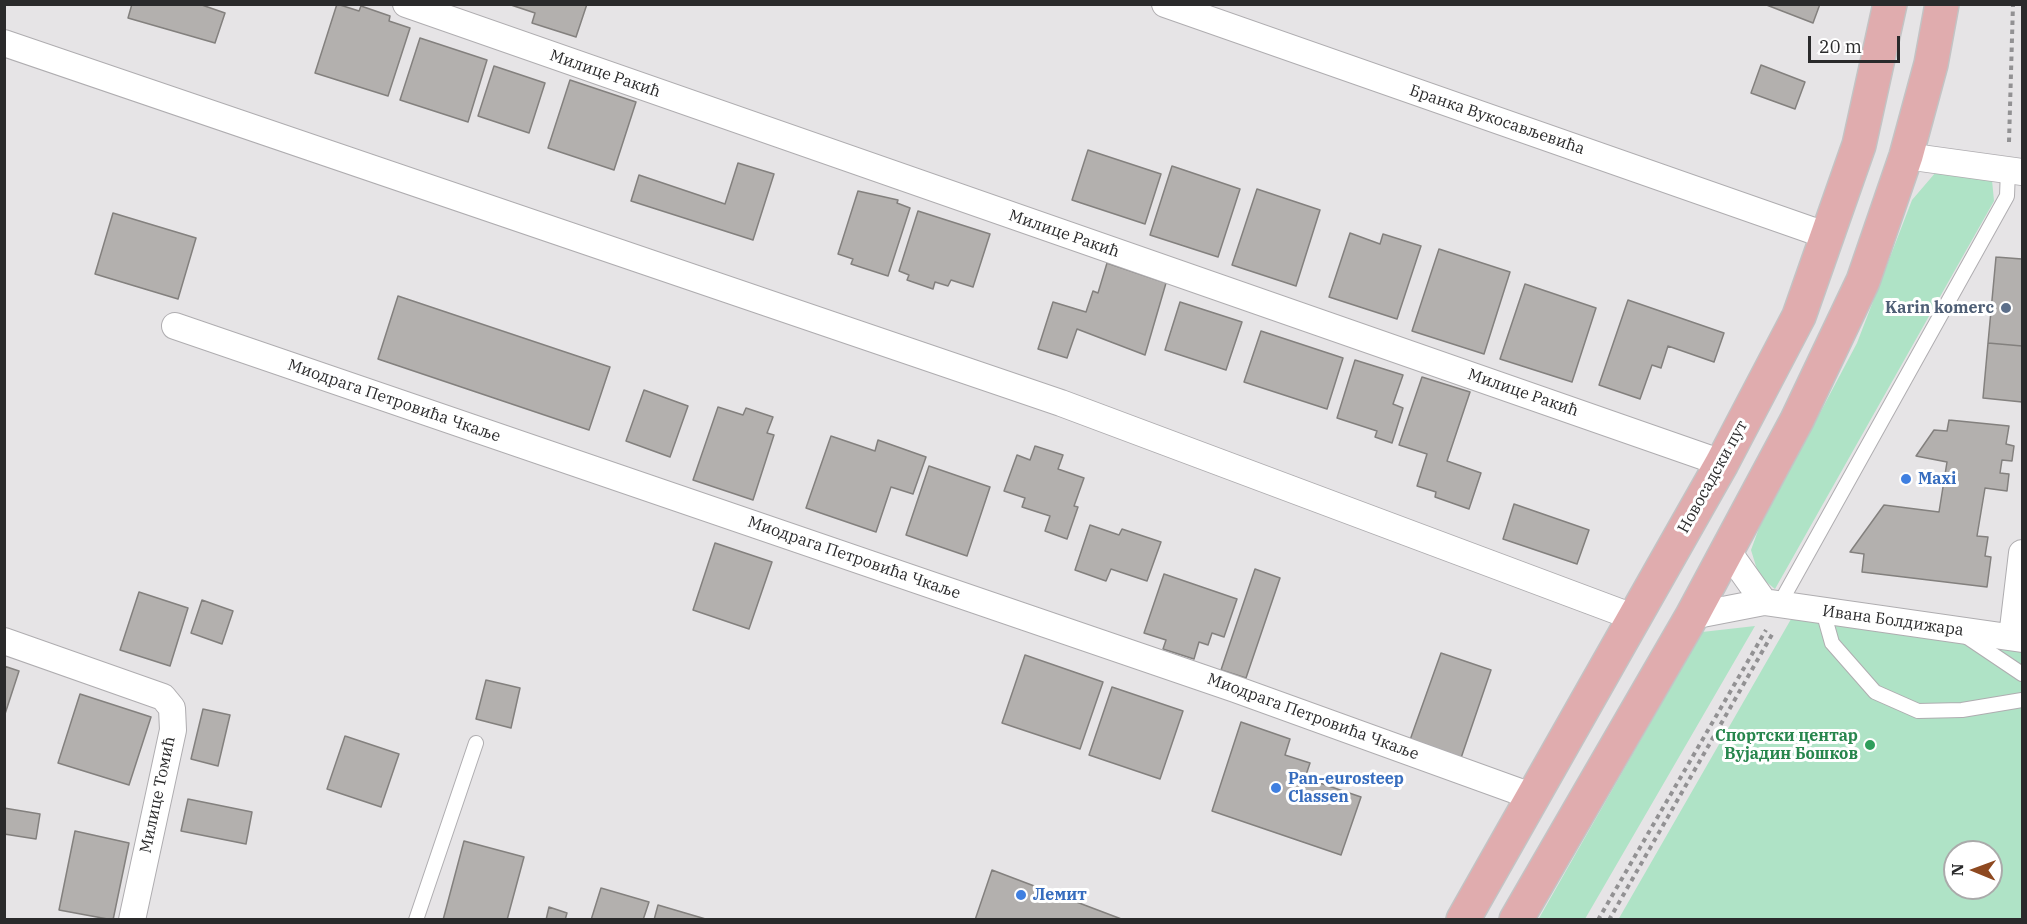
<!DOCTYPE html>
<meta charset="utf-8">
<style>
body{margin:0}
#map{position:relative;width:2027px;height:924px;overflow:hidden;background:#e6e4e6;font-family:"IBM Plex Serif",serif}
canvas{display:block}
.frame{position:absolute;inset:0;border:6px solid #2a2a2b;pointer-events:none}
.north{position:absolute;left:1943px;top:840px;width:60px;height:60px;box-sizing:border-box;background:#fff;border:2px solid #aaa;border-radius:50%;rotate:271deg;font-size:16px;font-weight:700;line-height:24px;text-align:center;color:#2a2a2b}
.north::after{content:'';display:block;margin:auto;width:21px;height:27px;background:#8e4920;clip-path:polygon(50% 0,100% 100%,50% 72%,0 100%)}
.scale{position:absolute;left:1808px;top:36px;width:92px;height:27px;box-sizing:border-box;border:3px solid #2a2a2b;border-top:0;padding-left:8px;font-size:18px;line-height:21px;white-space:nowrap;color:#2a2a2b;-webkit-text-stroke:4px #fff;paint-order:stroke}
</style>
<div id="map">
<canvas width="2027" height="924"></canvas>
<div class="frame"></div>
<div class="north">N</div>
<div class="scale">20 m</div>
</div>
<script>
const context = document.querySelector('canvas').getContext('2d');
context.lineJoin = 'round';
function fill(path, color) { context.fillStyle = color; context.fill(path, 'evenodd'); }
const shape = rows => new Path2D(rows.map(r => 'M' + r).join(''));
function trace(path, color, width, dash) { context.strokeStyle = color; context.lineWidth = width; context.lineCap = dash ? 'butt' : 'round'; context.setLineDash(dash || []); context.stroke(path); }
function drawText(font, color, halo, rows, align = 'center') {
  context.font = font + ' "IBM Plex Serif",serif'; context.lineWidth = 6; context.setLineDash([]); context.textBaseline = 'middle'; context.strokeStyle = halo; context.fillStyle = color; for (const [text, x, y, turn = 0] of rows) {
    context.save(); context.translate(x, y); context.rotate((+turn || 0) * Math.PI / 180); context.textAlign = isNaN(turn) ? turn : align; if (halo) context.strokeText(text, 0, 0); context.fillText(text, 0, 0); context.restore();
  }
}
fill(shape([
 [1936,172,1992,180,1994,201,1775,589,1759,576,1751,550,1759,528,1857,343,1912,200],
 [1798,607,2022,639,2022,919,1618,920],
 [1955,852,1991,852,1991,888,1955,888],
 [1755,626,1585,919,1538,920,1702,632]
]), '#afe3c6');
const building = shape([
 [132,4,199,4,225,13,215,43,128,18,132,4],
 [337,4,359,11,361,6,390,16,389,21,410,28,388,96,315,73,337,4],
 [587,4,576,37,532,23,535,13,511,5,587,4],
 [1764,4,1820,4,1813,23,1764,4],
 [420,38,487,60,468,122,400,100,420,38],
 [1761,65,1805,82,1795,109,1751,93,1761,65],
 [494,66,545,83,529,133,478,116,494,66],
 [570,80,636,102,614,170,548,148,570,80],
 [1088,150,1161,174,1145,224,1072,200,1088,150],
 [738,163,774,174,753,240,631,201,639,175,725,204,738,163],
 [1172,166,1240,189,1218,257,1150,235,1172,166],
 [1257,189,1320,210,1296,286,1232,265,1257,189],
 [858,191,898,200,897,203,910,208,888,276,851,264,853,259,838,254,858,191],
 [918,211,990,234,973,287,951,280,948,286,935,282,933,289,907,280,909,275,899,271,918,211],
 [113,213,196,238,178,299,95,274,113,213],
 [1350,233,1380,244,1383,234,1421,246,1397,319,1329,297,1350,233],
 [1439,249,1510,272,1484,354,1412,331,1439,249],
 [1996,257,2022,259,2022,346,1988,343,1996,257],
 [1107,263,1166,283,1145,355,1077,329,1067,358,1038,349,1053,302,1086,312,1093,291,1098,293,1107,263],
 [1525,284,1596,308,1572,382,1500,359,1525,284],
 [398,296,610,367,589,430,378,359,398,296],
 [1628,300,1724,333,1714,362,1668,346,1661,368,1652,365,1640,399,1599,385,1628,300],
 [1180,302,1242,322,1226,370,1165,350,1180,302],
 [1261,331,1343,358,1327,409,1244,382,1261,331],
 [1988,343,2022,346,2022,402,1983,398,1988,343],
 [1355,360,1403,375,1393,404,1403,408,1392,443,1375,437,1377,431,1337,418,1355,360],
 [1422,377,1470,392,1447,461,1481,473,1469,509,1435,497,1436,492,1417,486,1427,454,1399,445,1422,377],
 [644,390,688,406,670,457,626,441,644,390],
 [718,407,743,415,746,408,773,417,767,433,774,435,753,500,693,480,718,407],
 [1949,420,2009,426,2006,444,2014,446,2012,461,2002,460,2000,473,2009,474,2007,491,1985,488,1977,536,1988,537,1985,556,1991,557,1987,587,1862,572,1864,554,1850,552,1884,505,1939,512,1947,462,1916,456,1934,430,1947,431,1949,420],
 [831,436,875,451,878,440,926,457,913,494,891,487,876,532,806,508,831,436],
 [1035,446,1063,455,1058,469,1084,478,1074,506,1078,507,1067,539,1045,531,1050,516,1022,507,1025,498,1004,491,1017,455,1030,460,1035,446],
 [929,466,990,487,967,556,906,535,929,466],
 [1514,504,1589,530,1577,564,1503,539,1514,504],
 [1090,525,1119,535,1122,529,1161,542,1147,581,1111,569,1106,581,1075,570,1090,525],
 [715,543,772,562,749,629,693,610,715,543],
 [1255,569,1280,578,1246,678,1221,670,1255,569],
 [1164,574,1237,599,1224,637,1212,633,1208,645,1199,642,1194,659,1163,649,1166,640,1144,633,1164,574],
 [139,592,188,608,170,666,120,650,139,592],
 [202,600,233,611,222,644,191,633,202,600],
 [1441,653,1491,670,1461,758,1410,740,1441,653],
 [1025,655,1103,682,1080,749,1002,723,1025,655],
 [4,666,19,671,4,717,4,666],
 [486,680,520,688,511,728,476,719,486,680],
 [1112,687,1183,711,1160,779,1089,755,1112,687],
 [80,694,151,717,129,785,58,763,80,694],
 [203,709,230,715,218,766,191,759,203,709],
 [1241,722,1290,739,1285,755,1310,763,1305,778,1361,797,1341,855,1212,811,1241,722],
 [345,736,399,754,381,807,327,789,345,736],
 [188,799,252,812,246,844,181,831,188,799],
 [4,808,40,814,36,839,4,834,4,808],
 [75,831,129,843,113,920,59,910,75,831],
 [464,841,524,857,507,920,443,920,464,841],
 [992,870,1124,920,975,920,992,870],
 [601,888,649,902,643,920,591,920,601,888],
 [658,905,709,920,654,920,658,905],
 [549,907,567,913,565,920,546,920,549,907]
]);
fill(building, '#b3b0ae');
trace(building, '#83807e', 1.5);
const service = shape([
 [1779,605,2007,196,2008,170],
 [1823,611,1832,643,1875,692,1918,711,1962,710,2022,700],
 [1967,637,2022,674],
 [416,920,476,743]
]);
const minor = shape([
 [406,4,1722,463],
 [1165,4,1828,236],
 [4,43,1061,403,1633,617],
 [1906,156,2022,172],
 [175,326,1235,689,1531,796],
 [1727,550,1764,602],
 [1692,616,1764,602,2022,639],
 [2012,637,2022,553],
 [4,641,163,697,172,708,173,730,132,920]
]);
const primary = shape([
 [1463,920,1722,463,1799,316,1859,145,1890,4],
 [1516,920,1692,616,1797,420,1863,281,1906,156,1931,64,1942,4]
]);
trace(service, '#afadb0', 16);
trace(minor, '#afadb0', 28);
trace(primary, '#c3c3c4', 36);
trace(shape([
 [2009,142,2013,4],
 [1598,920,1766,630],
 [1609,920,1774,631]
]), '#929193', 4, [4.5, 4.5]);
trace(service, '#fff', 14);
trace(minor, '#fff', 26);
trace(primary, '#e0acae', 33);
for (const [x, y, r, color] of [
 [2006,308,6,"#5c6f8a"],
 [1906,479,6,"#3f7fe0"],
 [1870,745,6,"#2e9e5b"],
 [1276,788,6,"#3f7fe0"],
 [1021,895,6,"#3f7fe0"]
]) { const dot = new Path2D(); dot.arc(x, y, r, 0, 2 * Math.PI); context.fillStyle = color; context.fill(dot); trace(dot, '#fff', 2); }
drawText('16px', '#2a2a2b', '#fff', [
 ["Милице Ракић",605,74,19],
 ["Бранка Вукосављевића",1497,120,19],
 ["Милице Ракић",1064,234,19],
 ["Милице Ракић",1523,393,19],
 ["Миодрага Петровића Чкаље",394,401,19],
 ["Новосадски пут",1713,477,-61],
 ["Миодрага Петровића Чкаље",854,558,19],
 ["Ивана Болдижара",1893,621,8],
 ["Миодрага Петровића Чкаље",1313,717,20],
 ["Милице Томић",158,795,-78]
]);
drawText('bold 16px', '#4e5e75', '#fff', [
 ["Karin komerc",1994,308]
], 'right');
drawText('bold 16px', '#366cbe', '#fff', [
 ["Maxi",1918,479],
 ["Pan-eurosteep",1288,779],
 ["Classen",1288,797],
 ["Лемит",1033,895]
], 'left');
drawText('bold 16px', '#27864d', '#fff', [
 ["Спортски центар",1858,736],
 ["Вујадин Бошков",1858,754]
], 'right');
</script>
